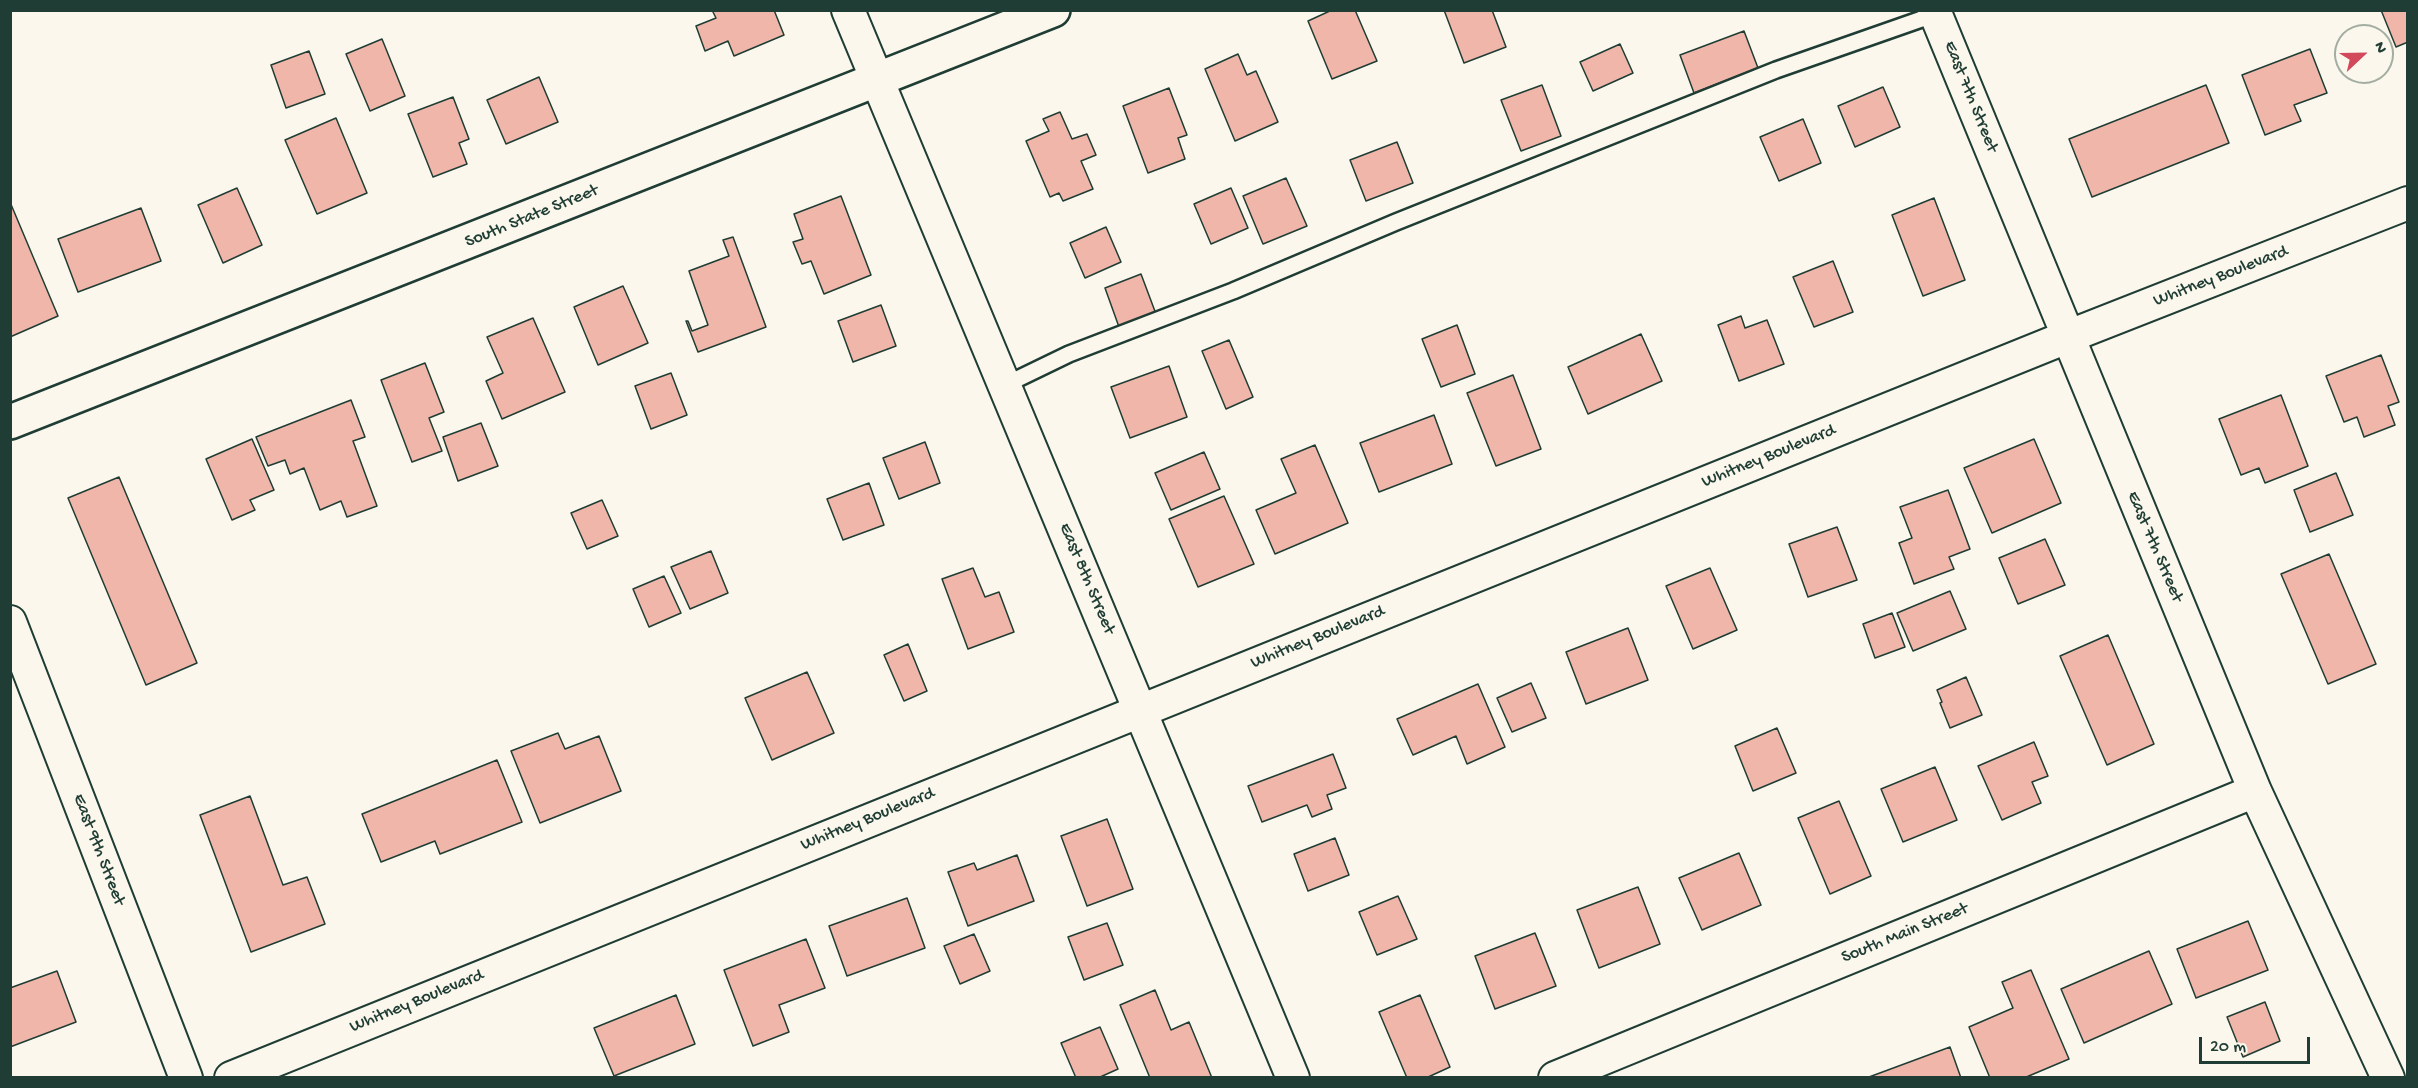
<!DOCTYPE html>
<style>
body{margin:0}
#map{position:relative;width:2418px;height:1088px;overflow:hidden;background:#fbf7ec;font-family:"Gochi Hand",sans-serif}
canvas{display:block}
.frame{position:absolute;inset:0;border:12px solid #1f3d34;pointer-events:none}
.north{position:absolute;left:2334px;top:24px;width:60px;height:60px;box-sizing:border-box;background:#fbf7ec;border:2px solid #a3ada2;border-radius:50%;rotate:68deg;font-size:16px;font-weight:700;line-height:24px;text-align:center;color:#1f3d34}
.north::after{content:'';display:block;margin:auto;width:21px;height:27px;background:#d1495b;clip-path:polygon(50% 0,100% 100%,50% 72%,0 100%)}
.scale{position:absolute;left:2199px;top:1037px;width:111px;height:27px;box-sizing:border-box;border:3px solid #1f3d34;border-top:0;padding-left:8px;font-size:18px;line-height:21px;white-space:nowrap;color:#1f3d34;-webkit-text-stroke:4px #fbf7ec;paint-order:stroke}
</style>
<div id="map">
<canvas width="2418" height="1088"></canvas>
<div class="frame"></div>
<div class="north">N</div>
<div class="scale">20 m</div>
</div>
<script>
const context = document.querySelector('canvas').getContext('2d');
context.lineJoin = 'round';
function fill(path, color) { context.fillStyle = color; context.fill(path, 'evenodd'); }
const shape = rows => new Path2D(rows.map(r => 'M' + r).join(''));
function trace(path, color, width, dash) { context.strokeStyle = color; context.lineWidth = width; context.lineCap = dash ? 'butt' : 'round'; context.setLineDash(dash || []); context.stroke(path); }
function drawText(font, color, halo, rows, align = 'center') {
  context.font = font + ' "Gochi Hand",sans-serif'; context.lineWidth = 4.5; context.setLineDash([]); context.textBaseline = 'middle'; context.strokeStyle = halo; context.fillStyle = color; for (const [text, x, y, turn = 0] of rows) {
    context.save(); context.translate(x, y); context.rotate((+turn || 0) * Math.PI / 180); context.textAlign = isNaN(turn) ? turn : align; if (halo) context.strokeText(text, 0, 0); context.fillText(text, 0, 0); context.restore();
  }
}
const building = shape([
 [712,10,774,10,784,35,734,56,728,41,705,51,696,26,716,18,712,10],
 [1332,10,1355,10,1377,61,1332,79,1308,21,1332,10],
 [1444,10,1492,10,1506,47,1464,63,1444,10],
 [2381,10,2408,10,2408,42,2396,47,2381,10],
 [1744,31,1758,68,1694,93,1680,55,1744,31],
 [382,39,405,96,370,111,346,54,382,39],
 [1620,44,1633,73,1593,91,1580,62,1620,44],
 [2310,49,2327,93,2294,105,2301,121,2265,135,2242,75,2310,49],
 [309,51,325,94,286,108,271,65,309,51],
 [1238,54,1247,75,1256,71,1278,122,1235,141,1205,69,1238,54],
 [539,77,558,122,506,144,487,100,539,77],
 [1542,85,1561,136,1521,151,1501,100,1542,85],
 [2206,85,2229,143,2092,197,2069,139,2206,85],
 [1883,87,1900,127,1855,147,1838,106,1883,87],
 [1169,88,1187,135,1178,138,1185,159,1148,173,1123,106,1169,88],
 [453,97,469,139,459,143,467,164,433,177,408,114,453,97],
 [1060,112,1072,139,1087,134,1096,155,1081,161,1093,189,1063,201,1059,193,1050,197,1026,141,1049,131,1043,119,1060,112],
 [336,118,367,193,317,214,285,140,336,118],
 [1803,119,1821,163,1779,181,1760,137,1803,119],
 [1397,142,1413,183,1366,201,1350,160,1397,142],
 [1286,178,1307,226,1263,244,1243,196,1286,178],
 [237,188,262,245,223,263,198,205,237,188],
 [1231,188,1248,228,1211,244,1194,204,1231,188],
 [841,196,871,275,824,294,811,261,802,264,793,242,803,239,794,214,841,196],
 [1934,198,1965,280,1923,296,1892,215,1934,198],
 [10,202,58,316,10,337,10,202],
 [141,208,161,261,78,292,58,239,141,208],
 [1106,227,1121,262,1085,278,1070,243,1106,227],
 [733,237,766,327,698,352,686,321,688,321,692,331,708,325,689,271,729,256,723,240,733,237],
 [1833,261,1853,312,1814,327,1793,277,1833,261],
 [1141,274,1156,314,1119,327,1105,288,1141,274],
 [623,286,648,343,598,365,574,307,623,286],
 [881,305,896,346,853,362,838,321,881,305],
 [1741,316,1745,328,1767,320,1784,364,1739,381,1718,325,1741,316],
 [533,318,565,392,502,419,486,381,503,373,487,337,533,318],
 [1457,325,1475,374,1441,387,1422,339,1457,325],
 [1641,334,1662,381,1588,414,1568,367,1641,334],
 [1229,340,1253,397,1226,409,1202,351,1229,340],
 [2381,355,2399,402,2388,406,2395,425,2364,437,2357,417,2344,422,2326,376,2381,355],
 [425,363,444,412,429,418,442,451,412,462,381,380,425,363],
 [1169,366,1187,417,1130,438,1111,387,1169,366],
 [671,373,687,415,651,429,635,386,671,373],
 [1513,375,1541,449,1496,466,1467,393,1513,375],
 [2281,395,2308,466,2265,483,2259,468,2241,475,2219,419,2281,395],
 [351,400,365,437,353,441,377,506,347,517,341,501,320,510,304,468,290,474,285,460,268,466,256,437,351,400],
 [1434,415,1452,464,1379,492,1360,443,1434,415],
 [481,423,498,466,458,481,443,437,481,423],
 [252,439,274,490,250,500,255,510,232,520,206,459,252,439],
 [2034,439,2061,503,1992,533,1964,468,2034,439],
 [925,442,940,483,899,499,883,458,925,442],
 [1315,445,1348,523,1275,554,1256,510,1296,493,1281,459,1315,445],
 [1204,452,1220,489,1171,510,1155,473,1204,452],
 [2336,473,2353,515,2310,532,2294,490,2336,473],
 [119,477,197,663,146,685,68,498,119,477],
 [869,483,884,525,843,540,827,499,869,483],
 [1948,490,1970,549,1949,557,1954,569,1914,584,1899,543,1912,538,1900,507,1948,490],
 [1224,496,1254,564,1198,587,1169,519,1224,496],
 [602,500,618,536,587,549,571,513,602,500],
 [1837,527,1857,580,1808,597,1789,544,1837,527],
 [2045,539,2065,585,2018,604,1999,558,2045,539],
 [711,551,728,593,690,609,671,567,711,551],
 [2329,554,2376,664,2328,684,2281,574,2329,554],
 [973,568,985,597,999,592,1014,632,968,649,942,579,973,568],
 [1710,568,1737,630,1693,649,1666,586,1710,568],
 [664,576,681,613,649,627,633,589,664,576],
 [1950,591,1966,629,1913,651,1897,613,1950,591],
 [1892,613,1905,647,1875,658,1863,624,1892,613],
 [1628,628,1648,680,1586,704,1566,652,1628,628],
 [2108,635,2154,744,2107,765,2060,656,2108,635],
 [908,644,927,691,904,701,884,655,908,644],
 [807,672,834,733,772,760,745,698,807,672],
 [1966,677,1982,715,1950,728,1940,703,1942,702,1937,690,1966,677],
 [1531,683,1546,718,1512,732,1497,698,1531,683],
 [1478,684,1505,747,1467,764,1456,736,1413,755,1397,719,1478,684],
 [1777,728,1796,773,1753,791,1735,746,1777,728],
 [558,733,565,749,599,736,621,791,540,823,511,751,558,733],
 [2034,742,2048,776,2032,782,2041,803,2002,820,1978,766,2034,742],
 [1333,754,1346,788,1327,795,1332,809,1312,817,1307,805,1262,822,1248,786,1333,754],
 [497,760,522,822,440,854,435,841,381,862,362,814,497,760],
 [1935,767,1957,820,1903,842,1881,789,1935,767],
 [250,796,283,885,307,877,325,924,251,952,200,815,250,796],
 [1839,801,1871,876,1830,894,1798,818,1839,801],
 [1107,819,1133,889,1087,906,1061,836,1107,819],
 [1335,838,1349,875,1308,891,1294,854,1335,838],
 [1739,853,1761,905,1702,930,1679,878,1739,853],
 [1017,855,1034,901,968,926,948,872,974,863,977,870,1017,855],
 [1638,887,1660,944,1599,968,1577,910,1638,887],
 [1398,896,1417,939,1377,955,1359,912,1398,896],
 [907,898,925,948,847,976,829,926,907,898],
 [2248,921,2268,970,2196,998,2177,949,2248,921],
 [1107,923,1123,965,1084,980,1068,937,1107,923],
 [1535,933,1556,986,1495,1009,1475,956,1535,933],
 [974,934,990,971,960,984,944,946,974,934],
 [806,939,825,988,779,1005,789,1032,753,1046,724,970,806,939],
 [2149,951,2172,1004,2084,1043,2061,989,2149,951],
 [2031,970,2069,1059,2024,1078,1990,1078,1969,1027,2013,1008,2002,982,2031,970],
 [57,971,76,1022,10,1047,10,988,57,971],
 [1155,990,1171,1030,1189,1022,1212,1078,1150,1078,1120,1005,1155,990],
 [676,995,695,1044,614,1076,594,1028,676,995],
 [1420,995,1450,1067,1426,1078,1407,1078,1379,1012,1420,995],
 [2265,1002,2280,1041,2243,1057,2227,1017,2265,1002],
 [1100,1027,1118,1069,1098,1078,1076,1078,1061,1043,1100,1027],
 [1950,1047,1961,1078,1869,1078,1869,1077,1950,1047]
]);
fill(building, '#f0b6a9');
trace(building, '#1f3d34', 1.5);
const service = shape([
 [1005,385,1069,354,1233,291,1396,222,1776,70,1936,14]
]);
const minor = shape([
 [848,10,1293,1078],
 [1934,10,2255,791,2388,1078],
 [10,622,186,1078],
 [231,1078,2067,337,2408,203],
 [1555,1078,2255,791]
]);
const secondary = shape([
 [10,422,1053,10]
]);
trace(service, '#1f3d34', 20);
trace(minor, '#1f3d34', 36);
trace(secondary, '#1f3d34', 38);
trace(service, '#fbf7ec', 15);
trace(minor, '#fbf7ec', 32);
trace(secondary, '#fbf7ec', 33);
drawText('18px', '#1f3d34', '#fbf7ec', [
 ["East 7th Street",1970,97,68],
 ["South State Street",532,217,-22],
 ["Whitney Boulevard",2221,277,-21],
 ["Whitney Boulevard",1769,457,-22],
 ["East 7th Street",2154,547,67],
 ["East 8th Street",1086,579,67],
 ["Whitney Boulevard",1318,638,-22],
 ["Whitney Boulevard",868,820,-22],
 ["East 9th Street",98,850,69],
 ["South Main Street",1905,934,-22],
 ["Whitney Boulevard",417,1002,-22]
]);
</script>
